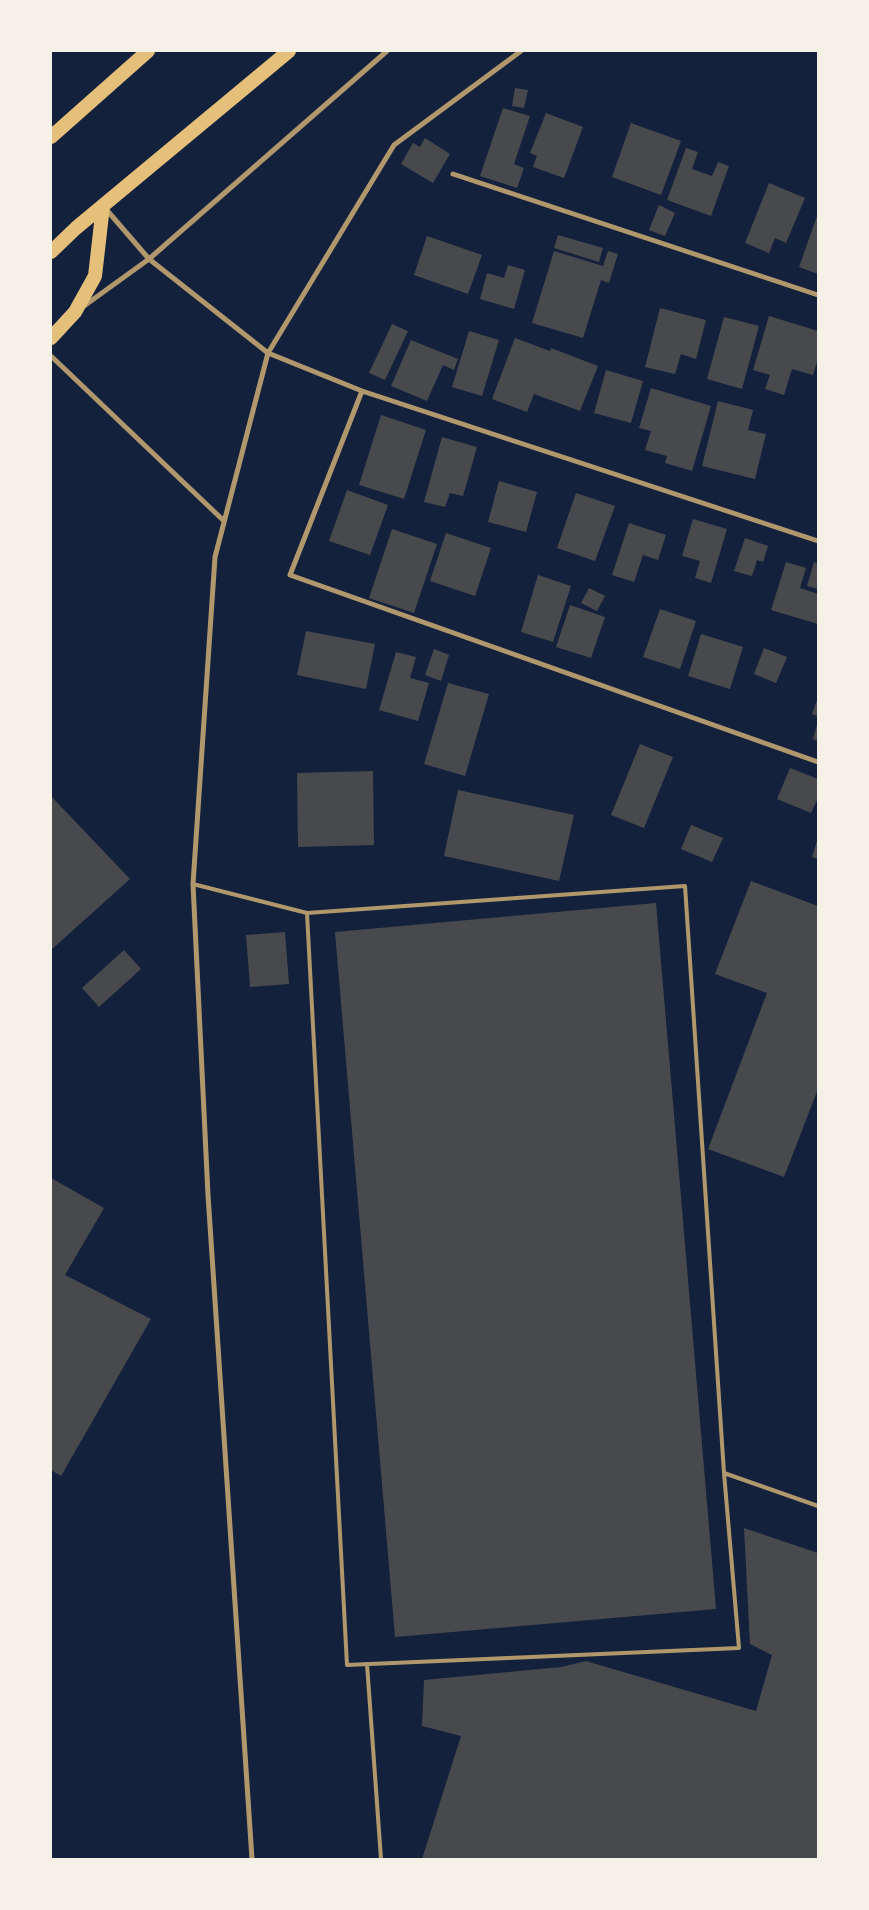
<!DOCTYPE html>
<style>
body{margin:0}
#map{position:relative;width:869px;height:1910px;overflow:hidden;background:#14213d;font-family:"Noto Serif",serif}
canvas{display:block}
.frame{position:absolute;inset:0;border:52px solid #f6f1e7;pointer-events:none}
</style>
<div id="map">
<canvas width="869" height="1910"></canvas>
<div class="frame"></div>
</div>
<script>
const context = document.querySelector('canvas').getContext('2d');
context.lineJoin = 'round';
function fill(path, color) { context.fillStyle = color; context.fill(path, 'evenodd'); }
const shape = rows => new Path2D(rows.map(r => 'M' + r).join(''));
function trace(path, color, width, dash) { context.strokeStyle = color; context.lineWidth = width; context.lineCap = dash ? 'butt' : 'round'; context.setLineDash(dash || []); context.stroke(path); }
fill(shape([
 [515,88,528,90,524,108,512,106],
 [503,108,530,116,514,164,524,168,517,188,480,176],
 [546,113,583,127,564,178,533,167,537,156,530,153],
 [631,123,681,141,661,195,612,177],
 [425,138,450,154,433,183,401,164,413,143,420,147],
 [686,148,698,152,692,169,712,176,718,162,729,166,711,216,667,200],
 [769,183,805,198,786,243,775,238,769,253,745,243],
 [659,205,675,213,665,236,649,230],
 [817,216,818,216,818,274,799,267],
 [558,235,603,248,599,262,554,248],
 [427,236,482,255,468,294,414,275],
 [554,251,603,266,608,251,618,254,609,283,601,280,583,338,532,323],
 [508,265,525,270,514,309,480,299,487,273,504,278],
 [660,308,706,320,696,359,681,354,675,374,645,367],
 [769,316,818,331,818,359,813,375,792,369,784,395,765,389,770,375,753,370],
 [724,317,759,326,742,389,707,379],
 [392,324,408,331,385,380,369,373],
 [469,331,499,340,482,396,452,387],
 [515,338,550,351,551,348,598,366,580,411,534,394,527,412,492,399],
 [411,340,458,359,454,370,443,365,427,401,391,386],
 [606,370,643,381,631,423,594,413],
 [651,388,711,406,692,471,665,463,667,456,645,450,651,431,639,428],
 [718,401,753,410,748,430,766,434,755,479,702,466],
 [381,415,426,430,404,499,359,485],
 [442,437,477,447,463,496,450,493,445,507,424,502],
 [499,481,537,492,526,532,488,522],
 [347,490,388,505,370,555,329,541],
 [576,493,615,506,595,561,557,548],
 [693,519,727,529,711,583,695,578,700,561,682,556],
 [629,523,666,535,658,560,643,555,634,582,612,575],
 [392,529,437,544,414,613,369,598],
 [446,533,491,548,475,596,430,581],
 [745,538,768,546,763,562,757,560,752,576,734,571],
 [786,562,806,568,800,588,818,594,818,624,771,610],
 [814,562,818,564,818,589,807,586],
 [538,575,571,586,553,642,521,632],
 [589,588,605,596,597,611,581,603],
 [570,605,605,617,591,658,556,647],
 [660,609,696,621,680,669,643,657],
 [306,631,375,644,366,689,297,675],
 [701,634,743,647,730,689,688,676],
 [764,648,787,657,776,683,754,674],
 [434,649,449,655,441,681,425,675],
 [396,652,416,657,410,678,429,683,418,721,379,710],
 [448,683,489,694,465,776,424,764],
 [817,700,818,700,818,716,812,714],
 [817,725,818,725,818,741,813,739],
 [640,744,673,757,644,828,611,815],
 [790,768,818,779,818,798,811,813,777,799],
 [373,771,374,845,298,847,297,773],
 [458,790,574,815,559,881,444,856],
 [51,796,130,879,51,950],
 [691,825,723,838,712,862,681,849],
 [817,841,818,841,818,859,812,857],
 [751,881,818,906,818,1089,784,1177,708,1149,767,993,715,974],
 [656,903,716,1609,395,1637,335,932],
 [285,932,289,984,250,987,246,935],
 [124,950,141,969,99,1007,82,988],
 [51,1178,104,1208,65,1275,151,1319,61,1476,51,1470],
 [744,1528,818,1553,818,1859,422,1859,461,1736,422,1726,424,1680,561,1667,586,1661,756,1711,772,1655,750,1644]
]), '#48494c');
trace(shape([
 [193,884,307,913,685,886,724,1473,739,1648,347,1665,307,913],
 [724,1473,818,1506],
 [367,1664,381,1859]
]), '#b1986c', 4);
trace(shape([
 [453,174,818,295],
 [105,208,149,259,268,353,362,391,818,541],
 [84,306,149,259,387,51],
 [51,356,224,521],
 [362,391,290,575,818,762],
 [252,1859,208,1195,193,884,215,557,268,353,394,145,521,51]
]), '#b1986c', 5);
trace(shape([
 [51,137,148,51],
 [51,252,76,228,289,51],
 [51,338,75,312,95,276,103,206]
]), '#e5c07b', 14);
</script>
